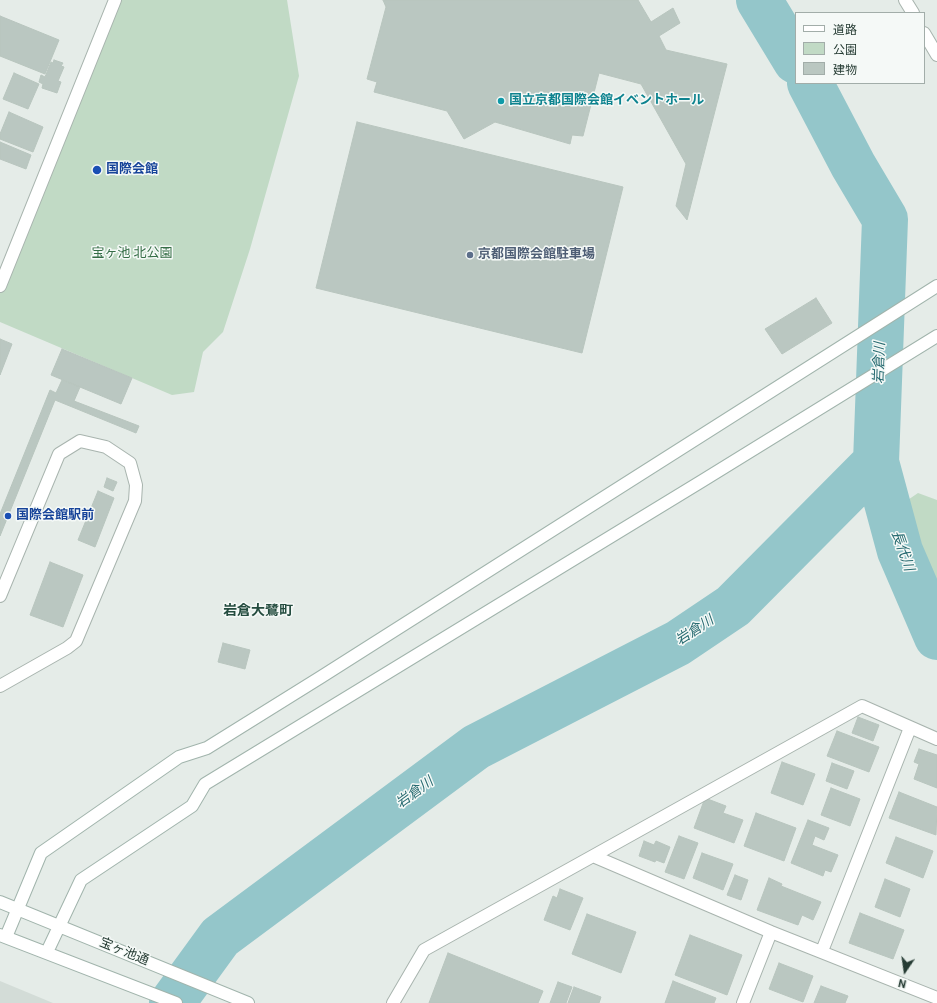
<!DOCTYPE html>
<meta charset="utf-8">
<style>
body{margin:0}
#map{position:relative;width:937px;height:1003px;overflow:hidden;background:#e5ece8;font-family:Roboto,"Noto Sans JP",sans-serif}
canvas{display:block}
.legend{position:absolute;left:795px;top:12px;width:130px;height:72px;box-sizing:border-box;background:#f5f9f7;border:1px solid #a2ada9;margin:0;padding:5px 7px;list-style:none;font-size:12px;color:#263c34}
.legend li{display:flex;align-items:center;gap:8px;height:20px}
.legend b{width:20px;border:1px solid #a2ada9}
.north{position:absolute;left:885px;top:951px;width:40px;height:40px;-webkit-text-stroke:3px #f5f9f7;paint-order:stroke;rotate:193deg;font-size:11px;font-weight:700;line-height:16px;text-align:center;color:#263c34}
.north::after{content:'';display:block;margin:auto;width:14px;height:18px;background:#263c34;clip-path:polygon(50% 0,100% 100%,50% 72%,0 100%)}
</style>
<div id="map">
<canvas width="937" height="1003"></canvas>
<ul class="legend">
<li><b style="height:5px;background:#fff"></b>道路</li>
<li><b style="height:11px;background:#c1dac5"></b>公園</li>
<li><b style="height:11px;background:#bac7c1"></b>建物</li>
</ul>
<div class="north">N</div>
</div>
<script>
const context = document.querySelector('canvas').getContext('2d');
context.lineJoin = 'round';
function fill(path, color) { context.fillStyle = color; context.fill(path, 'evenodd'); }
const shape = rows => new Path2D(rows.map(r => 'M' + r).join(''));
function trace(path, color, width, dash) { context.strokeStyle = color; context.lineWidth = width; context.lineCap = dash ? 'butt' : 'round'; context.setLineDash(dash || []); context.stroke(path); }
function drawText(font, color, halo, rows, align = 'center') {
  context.font = font + ' Roboto,"Noto Sans JP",sans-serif'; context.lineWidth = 3; context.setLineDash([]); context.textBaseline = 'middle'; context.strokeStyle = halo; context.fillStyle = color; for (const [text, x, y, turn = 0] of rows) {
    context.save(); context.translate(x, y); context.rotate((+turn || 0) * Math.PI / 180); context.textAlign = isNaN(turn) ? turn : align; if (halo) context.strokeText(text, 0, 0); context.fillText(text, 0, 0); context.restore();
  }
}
fill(shape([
 [0,981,53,1003,0,1003]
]), '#d3dcd7');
fill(shape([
 [115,0,287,0,299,76,250,249,223,332,203,352,194,392,172,395,0,322,0,286],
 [918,493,937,500,937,598,906,527,899,506]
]), '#c1dac5');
trace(shape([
 [759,0,796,61],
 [810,83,853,165,885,219,876,462,900,551,937,637],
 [172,1003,220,937,476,747,678,643,733,606,876,462]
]), '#94c6ca', 46);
const building = shape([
 [383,0,638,0,651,22,673,8,680,23,659,36,666,50,727,64,687,220,676,206,686,164,641,84,599,73,583,136,572,135,570,144,495,122,464,139,447,111,374,92,377,82,367,79,386,7,383,0],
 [0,16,59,40,45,74,0,56,0,16],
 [54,60,63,63,61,66,64,67,58,81,61,82,57,93,42,88,43,84,39,82,41,75,45,77,51,62,53,63,54,60],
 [14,73,39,84,28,109,3,99,14,73],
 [9,112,43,127,33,152,0,139,0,134,9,112],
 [357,122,623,187,582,353,316,288,357,122],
 [0,142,31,155,26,169,0,159,0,142],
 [816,298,832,323,782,354,765,329,816,298],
 [0,339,12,344,0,375,0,339],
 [62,349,132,378,121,404,51,375,62,349],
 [62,380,80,387,74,401,139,426,136,433,55,400,0,536,0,514,50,390,56,393,62,380],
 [107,478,117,482,113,491,104,487,107,478],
 [98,491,114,498,95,547,78,540,98,491],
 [50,562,83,575,63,627,30,615,50,562],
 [223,643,250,650,245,669,218,662,223,643],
 [858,717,879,725,873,741,852,733,858,717],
 [837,731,879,747,869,772,827,756,837,731],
 [919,749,937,755,937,788,914,779,919,764,914,762,919,749],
 [782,762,815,774,803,805,771,793,782,762],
 [832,763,854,771,847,789,826,781,832,763],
 [831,788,860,799,850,826,821,815,831,788],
 [899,792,937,807,936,835,889,818,899,792],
 [705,798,726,806,723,813,743,820,734,843,694,828,705,798],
 [756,813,796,828,784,861,744,846,756,813],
 [808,820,829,828,824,840,815,836,812,845,838,855,831,872,825,870,823,876,791,863,808,820],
 [679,836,698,843,684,879,665,872,679,836],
 [896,837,933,851,923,878,886,863,896,837],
 [644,841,654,845,656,841,670,847,664,863,656,860,655,862,639,856,644,841],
 [702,853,733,864,723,890,693,878,702,853],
 [735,875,748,880,741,900,727,895,735,875],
 [769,878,782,884,781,886,821,902,813,920,802,915,798,925,757,910,769,878],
 [885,879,910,889,900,917,875,907,885,879],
 [560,889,583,898,570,930,544,920,553,896,557,898,560,889],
 [860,913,904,930,893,959,849,943,860,913],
 [587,914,636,932,621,973,572,954,587,914],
 [690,935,742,955,727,995,675,975,690,935],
 [448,953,543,991,538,1003,429,1003,448,953],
 [779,963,813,976,803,1002,769,989,779,963],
 [673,981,716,998,714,1003,665,1003,673,981],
 [558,982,572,987,566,1003,550,1003,558,982],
 [821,986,848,996,845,1003,814,1003,821,986],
 [574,987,601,997,599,1003,568,1003,574,987]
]);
fill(building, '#bac7c1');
trace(building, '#b8c5be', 1);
const lane = shape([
 [905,0,913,13],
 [924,33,937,55],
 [0,596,59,454,80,441,106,447,130,463,136,485,135,501,76,641,67,648,0,686]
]);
const street = shape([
 [0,286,115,0],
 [593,856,862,706,937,739],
 [822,951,910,728],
 [393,1003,424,950,593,856,771,932,937,998],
 [743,1003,771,932]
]);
const secondary = shape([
 [0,902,248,1003],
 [0,935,176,1003],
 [6,937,41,853,179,757,207,748,321,677,937,286],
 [47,952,81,880,192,806,205,784,702,481,937,336]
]);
trace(lane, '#a8b4ae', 14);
trace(street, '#a8b4ae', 14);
trace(secondary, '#a1b4ac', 14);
trace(lane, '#fff', 12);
trace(street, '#fff', 12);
trace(secondary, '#fff', 12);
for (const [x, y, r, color] of [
 [501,101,4,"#0f9aa8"],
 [97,170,5,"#1a4fb4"],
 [470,255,4,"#5c6f8a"],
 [8,516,4,"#1a4fb4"]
]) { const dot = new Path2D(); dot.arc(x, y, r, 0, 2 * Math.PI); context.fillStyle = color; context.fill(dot); trace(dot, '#f5f9f7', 1.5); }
drawText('bold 13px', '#0d838f', '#f5f9f7', [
 ["国立京都国際会館イベントホール",509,101]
], 'left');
drawText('bold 13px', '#164399', '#f5f9f7', [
 ["国際会館",106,170],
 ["国際会館駅前",16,516]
], 'left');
drawText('13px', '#356e46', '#f5f9f7', [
 ["宝ヶ池 北公園",132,254]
]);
drawText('bold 13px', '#4e5e75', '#f5f9f7', [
 ["京都国際会館駐車場",478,255]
], 'left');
drawText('13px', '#263c34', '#f5f9f7', [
 ["宝ヶ池通",124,952,22]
]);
drawText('italic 14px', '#276b71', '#f5f9f7', [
 ["岩倉川",880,363,-88],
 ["長代川",902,551,71],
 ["岩倉川",695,631,-33],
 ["岩倉川",415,793,-36]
]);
drawText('bold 14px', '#244c3f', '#f5f9f7', [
 ["岩倉大鷺町",258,611]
]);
</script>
